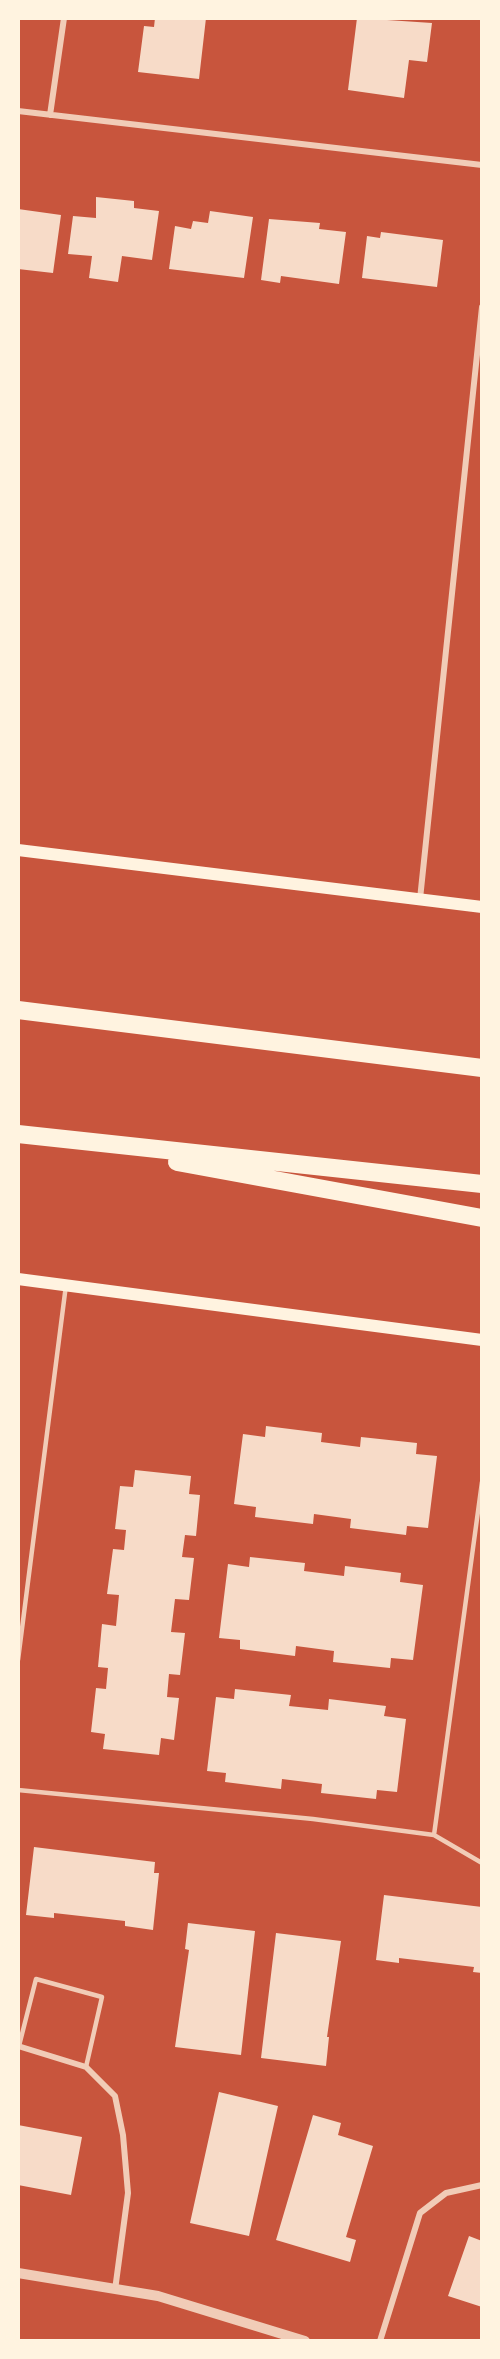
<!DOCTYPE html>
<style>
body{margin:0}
#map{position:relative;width:500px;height:2359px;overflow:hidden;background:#c8553d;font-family:"Work Sans",sans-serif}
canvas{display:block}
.frame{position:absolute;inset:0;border:20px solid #fff3e0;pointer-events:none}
</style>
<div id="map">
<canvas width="500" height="2359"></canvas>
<div class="frame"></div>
</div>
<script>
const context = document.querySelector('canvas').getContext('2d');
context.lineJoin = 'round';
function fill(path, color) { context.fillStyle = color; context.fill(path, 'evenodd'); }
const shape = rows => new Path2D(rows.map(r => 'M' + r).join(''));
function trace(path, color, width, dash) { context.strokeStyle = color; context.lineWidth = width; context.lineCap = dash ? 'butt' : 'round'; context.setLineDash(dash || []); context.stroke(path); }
fill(shape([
 [155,18,206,18,199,79,138,72,144,26,154,27],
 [357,18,432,23,427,62,409,60,404,98,348,90],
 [96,197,134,201,134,208,159,211,152,260,122,256,118,282,89,278,92,256,68,254,73,216,96,218],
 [18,209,61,215,53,273,18,269],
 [210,211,253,217,244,278,169,269,175,226,191,229,193,221,208,223],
 [269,219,320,223,319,229,346,232,339,284,281,276,280,283,261,280],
 [381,232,443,240,437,287,362,278,367,236,380,238],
 [266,1426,322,1433,321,1442,360,1447,361,1437,417,1443,416,1454,437,1456,428,1528,407,1526,406,1535,350,1528,351,1519,314,1514,313,1524,255,1517,256,1507,234,1504,243,1434,265,1437],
 [135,1470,191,1476,189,1494,200,1495,196,1536,185,1535,182,1557,194,1558,189,1600,175,1599,171,1632,185,1633,180,1675,169,1674,167,1697,179,1698,174,1740,161,1738,159,1755,103,1749,105,1734,91,1732,96,1688,106,1689,108,1668,98,1667,102,1624,116,1626,119,1595,107,1594,113,1549,124,1550,126,1530,115,1529,120,1486,133,1487],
 [250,1557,305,1563,304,1571,344,1576,345,1566,401,1573,400,1582,423,1585,413,1660,391,1658,390,1668,333,1662,334,1651,296,1646,295,1656,240,1649,240,1640,219,1638,228,1564,249,1567],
 [235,1689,291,1695,289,1706,328,1710,329,1699,386,1706,384,1716,406,1719,397,1792,377,1790,376,1799,321,1793,322,1784,282,1779,281,1789,225,1782,226,1773,207,1771,216,1697,234,1699],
 [34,1847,155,1862,154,1873,159,1873,153,1930,125,1926,125,1921,54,1913,54,1918,26,1915],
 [384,1895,482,1907,482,1973,473,1972,474,1967,399,1958,399,1963,376,1960],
 [188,1923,255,1931,241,2055,175,2047,189,1950,185,1949],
 [276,1933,341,1941,327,2037,329,2037,326,2066,261,2058],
 [219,2092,278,2106,249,2236,190,2223],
 [313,2115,341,2123,338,2135,373,2146,346,2237,356,2240,350,2262,276,2240],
 [18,2125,82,2137,71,2195,18,2185],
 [469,2236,482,2241,482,2307,448,2296]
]), '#f7dbc8');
trace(shape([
 [18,1660,66,1285],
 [18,1790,313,1819,434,1835,482,1863],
 [434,1835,482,1482],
 [19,2046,36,1979,102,1997,86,2067]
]), '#f1ccb7', 4.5);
trace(shape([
 [18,111,482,165],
 [50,115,64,18],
 [420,899,482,307],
 [18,2046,86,2067,115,2096,123,2135,128,2193,115,2290],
 [380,2341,420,2213,446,2193,482,2185]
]), '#f1ccb7', 6);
trace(shape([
 [18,2273,158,2296,305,2341]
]), '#f1ccb7', 10);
trace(shape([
 [18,850,482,907],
 [18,1279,482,1340]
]), '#fff3e0', 12);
trace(shape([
 [18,1010,482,1068],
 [18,1134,482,1184],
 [177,1162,482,1218]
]), '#fff3e0', 18);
</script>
